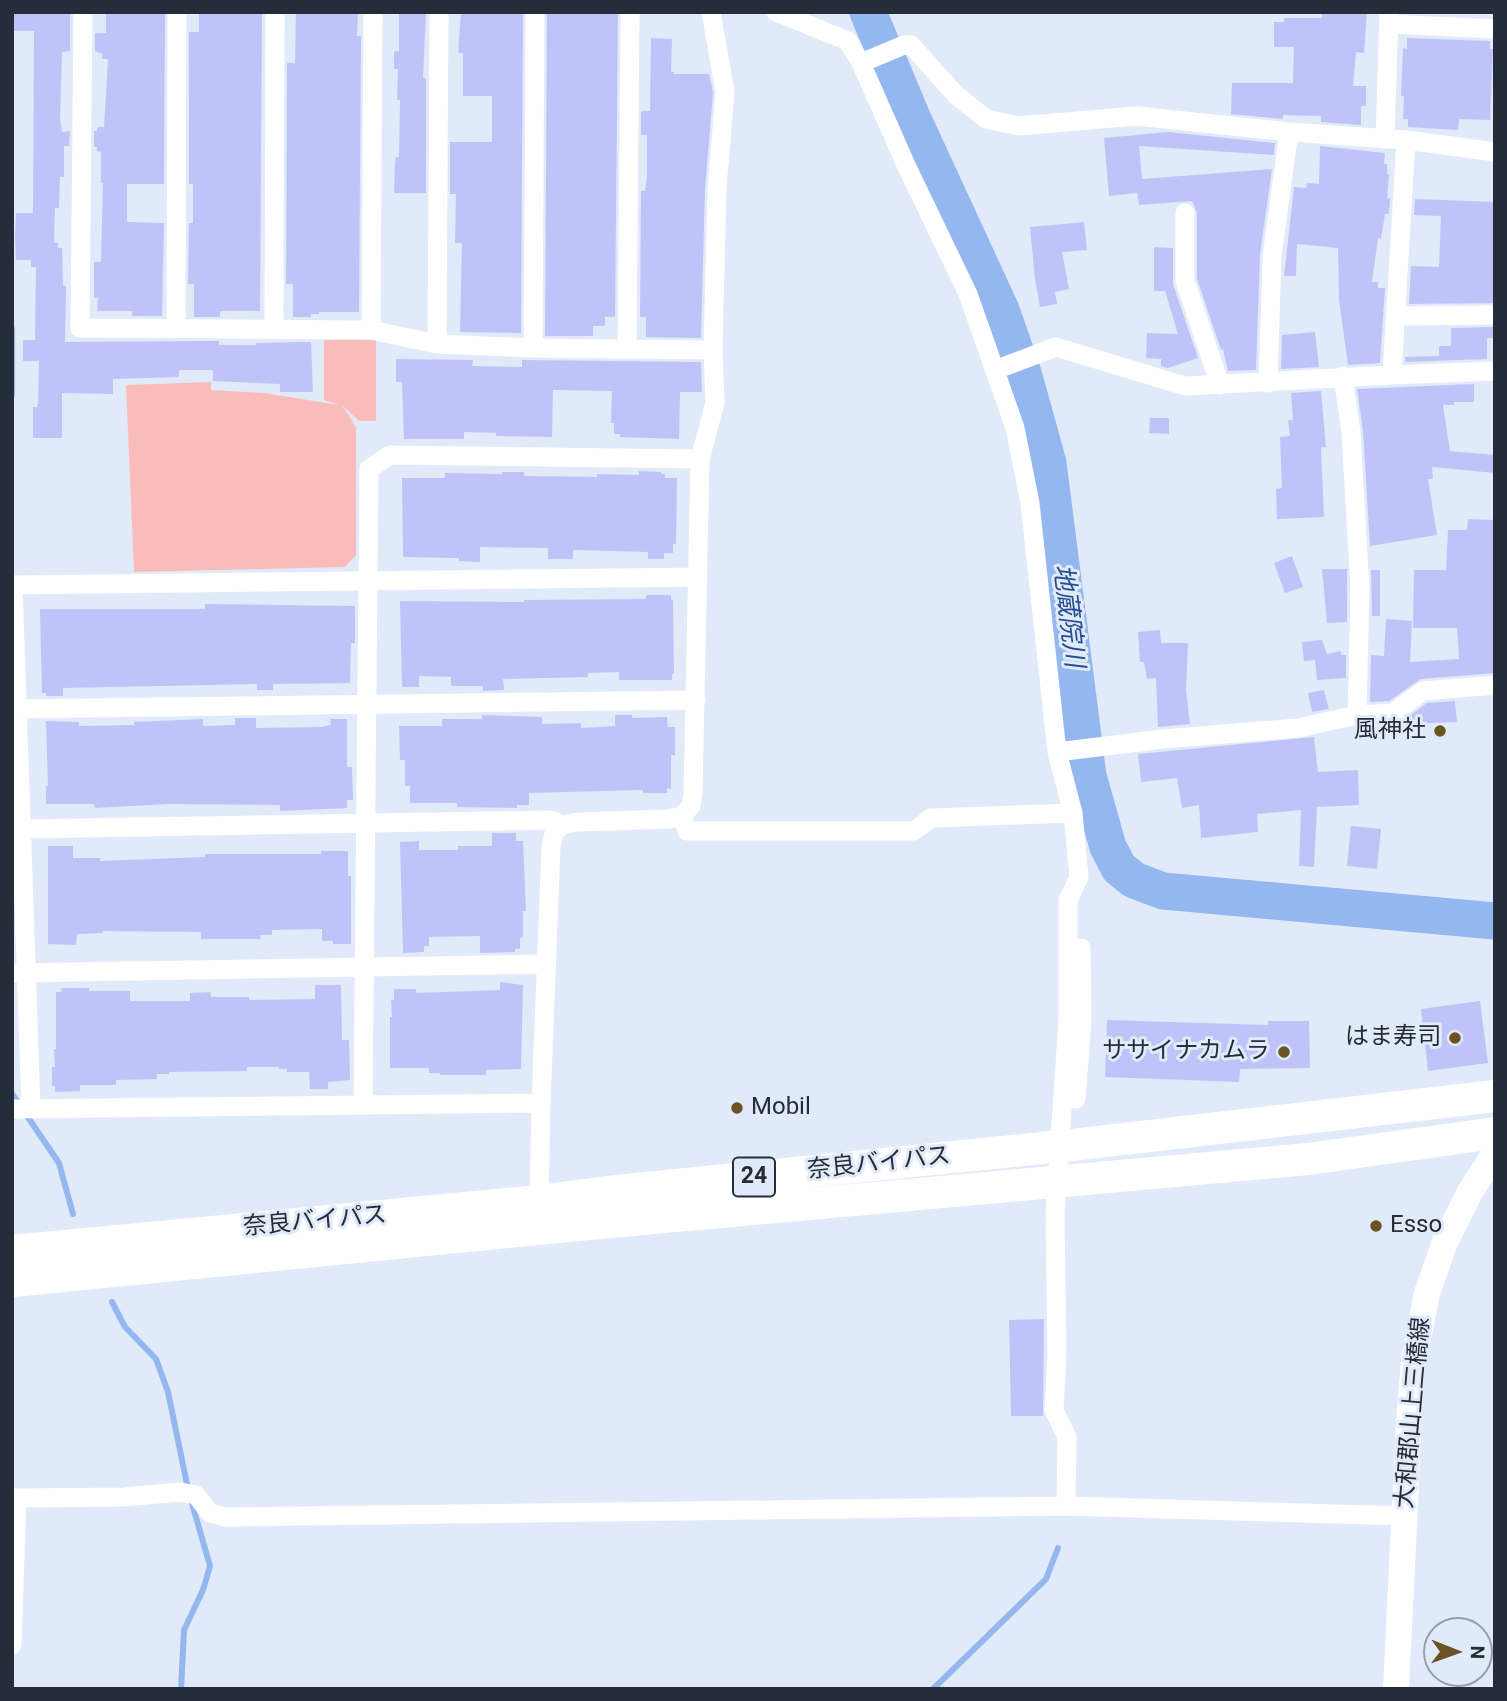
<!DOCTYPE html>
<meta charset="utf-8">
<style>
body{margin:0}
#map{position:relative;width:1507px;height:1701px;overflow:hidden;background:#e1eaf9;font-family:Roboto,sans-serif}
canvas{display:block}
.frame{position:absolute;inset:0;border:14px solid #252d3b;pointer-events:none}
.north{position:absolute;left:1423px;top:1617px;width:70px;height:70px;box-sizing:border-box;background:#e1eaf9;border:2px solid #969ead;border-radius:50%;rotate:91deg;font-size:19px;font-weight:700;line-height:28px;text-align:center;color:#252d3b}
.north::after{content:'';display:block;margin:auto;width:24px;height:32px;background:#6c5223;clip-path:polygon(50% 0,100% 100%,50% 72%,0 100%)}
</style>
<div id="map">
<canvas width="1507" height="1701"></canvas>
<div class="frame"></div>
<div class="north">N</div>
</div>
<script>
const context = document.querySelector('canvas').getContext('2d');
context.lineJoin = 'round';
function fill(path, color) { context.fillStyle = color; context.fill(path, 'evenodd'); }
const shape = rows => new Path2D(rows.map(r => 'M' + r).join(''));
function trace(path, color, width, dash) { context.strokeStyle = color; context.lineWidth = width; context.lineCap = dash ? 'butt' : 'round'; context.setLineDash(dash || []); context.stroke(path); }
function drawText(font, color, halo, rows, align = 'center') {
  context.font = font + ' Roboto,"Noto Sans JP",sans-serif'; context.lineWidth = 6; context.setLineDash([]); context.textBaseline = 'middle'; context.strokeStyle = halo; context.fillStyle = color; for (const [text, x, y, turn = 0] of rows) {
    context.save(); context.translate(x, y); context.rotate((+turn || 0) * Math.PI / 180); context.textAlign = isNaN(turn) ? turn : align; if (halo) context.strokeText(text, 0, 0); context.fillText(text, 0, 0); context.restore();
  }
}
fill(shape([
 [324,340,376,340,376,421,359,421,342,405,356,427,356,555,345,567,134,572,126,385,211,382,211,390,264,393,339,405,324,400]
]), '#fabcbb');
trace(shape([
 [12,329,12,395],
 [12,1094,19,1104],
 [25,1113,59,1163,73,1214],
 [112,1302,125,1327,156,1359,168,1392,188,1489],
 [181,1689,184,1630,203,1590,210,1566,191,1500],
 [933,1689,1046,1579,1058,1548]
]), '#94b7f0', 6);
trace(shape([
 [868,12,911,115,1001,310,1023,373,1048,463,1088,776,1108,847,1119,868,1134,880,1163,891,1495,921]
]), '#94b7f0', 37);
fill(shape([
 [12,12,70,12,70,51,62,52,60,118,62,132,70,131,69,146,64,146,64,177,60,177,59,208,55,208,54,243,58,243,58,248,62,248,63,286,66,286,65,342,219,341,219,345,256,345,256,343,311,342,313,392,280,392,280,384,213,381,213,370,179,370,179,377,113,379,113,394,62,393,62,438,33,438,33,407,37,407,38,404,39,361,23,361,23,340,35,340,36,267,31,267,31,260,16,260,15,237,16,213,33,213,34,31,12,31],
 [106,12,165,12,164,184,127,184,127,222,164,223,162,316,132,316,132,311,97,311,98,298,94,298,94,262,101,262,103,183,101,183,101,152,97,151,97,147,94,147,94,131,97,131,97,127,104,127,108,59,102,59,102,54,95,51,95,33,106,33],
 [199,12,262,12,260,311,222,311,220,312,220,317,194,317,194,284,188,284,189,223,193,223,193,184,189,184,189,32,199,32],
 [296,12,358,12,357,36,361,36,359,312,319,312,319,314,311,314,311,317,293,317,293,284,286,284,287,63,295,63],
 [399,12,426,12,423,78,426,79,426,193,394,193,395,163,396,157,399,157,400,100,397,100,398,69,394,69,394,51,399,51],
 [461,12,523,12,521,333,460,332,462,243,455,243,456,194,450,194,450,142,492,142,492,96,463,96,463,53,458,53],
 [547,12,618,12,615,317,605,317,605,326,593,326,593,336,545,336],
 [1322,12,1367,12,1364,53,1356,52,1353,86,1366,86,1366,106,1361,106,1361,125,1321,122,1321,116,1283,115,1283,119,1231,114,1232,83,1293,83,1294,47,1274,47,1274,22,1284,22,1284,18,1322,18],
 [651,38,672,39,671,72,674,72,674,74,709,74,713,93,705,188,701,338,646,337,646,317,640,317,641,191,645,191,647,176,647,135,641,135,641,111,650,111],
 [1407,38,1490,41,1490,49,1493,49,1490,120,1459,119,1458,130,1408,127,1408,119,1403,119,1404,96,1401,96,1403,48,1407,49],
 [1168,132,1275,143,1274,155,1139,146,1142,179,1272,169,1260,254,1256,370,1228,371,1223,349,1221,350,1197,279,1197,213,1192,201,1139,205,1137,193,1109,196,1104,138],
 [1320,146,1385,153,1384,164,1387,164,1387,174,1389,174,1387,198,1390,198,1389,214,1385,214,1381,239,1378,238,1372,282,1378,282,1378,288,1385,288,1380,363,1348,365,1339,300,1338,248,1297,244,1296,276,1284,276,1294,187,1306,188,1307,183,1319,184],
 [1415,199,1495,202,1495,303,1409,304,1411,266,1439,267,1441,216,1414,215],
 [1084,222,1087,250,1062,252,1069,289,1055,292,1057,304,1040,307,1035,279,1030,227],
 [1154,247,1173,248,1173,284,1198,358,1168,368,1161,366,1161,359,1146,358,1147,333,1178,334,1165,291,1154,291],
 [1495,327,1495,338,1487,338,1487,359,1405,362,1405,357,1439,356,1439,346,1451,346,1451,328],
 [1315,332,1319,367,1281,369,1282,335],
 [396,359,473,360,472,366,522,367,522,360,701,362,702,392,680,392,679,439,620,437,620,434,614,434,614,423,611,423,612,391,553,390,552,437,496,436,496,433,464,432,464,439,404,439,402,382,396,382],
 [1474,384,1474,402,1454,402,1454,405,1443,405,1450,451,1495,455,1495,473,1432,467,1433,479,1428,479,1437,535,1370,546,1363,431,1357,389],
 [1321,391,1326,447,1321,447,1324,517,1277,519,1276,489,1282,488,1280,437,1290,436,1288,420,1293,420,1291,393],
 [1150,418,1169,418,1169,434,1149,433],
 [639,471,661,472,661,474,665,474,665,478,677,478,676,544,673,544,673,553,664,553,664,559,648,559,648,552,573,550,573,559,548,559,548,548,480,547,480,562,459,561,459,558,403,557,402,478,445,478,445,473,502,474,502,472,524,472,524,476,597,477,597,474,639,475],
 [1468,519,1495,520,1495,673,1421,679,1389,701,1370,702,1371,655,1384,656,1386,619,1412,621,1410,662,1459,659,1457,628,1413,628,1414,570,1446,570,1448,530,1467,530],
 [1292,556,1303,587,1285,593,1274,563],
 [1322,569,1347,569,1347,622,1327,623],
 [1371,570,1380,570,1380,616,1372,616],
 [646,595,671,595,671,600,673,600,674,674,672,674,672,680,619,680,619,672,588,673,588,677,503,679,504,690,483,691,483,686,451,686,451,677,419,676,419,687,402,687,400,601,524,602,524,600,646,599],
 [205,604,355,606,355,643,351,643,350,683,273,684,273,690,257,690,257,684,63,688,63,696,46,696,46,693,42,693,40,609,205,609],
 [1160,630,1161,643,1188,643,1186,690,1190,724,1158,727,1156,678,1147,679,1144,662,1140,662,1138,632],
 [1322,640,1327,654,1341,651,1341,655,1346,655,1346,678,1317,680,1315,660,1304,661,1302,642],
 [1324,690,1329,709,1312,712,1308,693],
 [1455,701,1457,722,1408,724,1408,717,1427,703],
 [482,715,542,717,542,724,581,723,581,728,615,726,615,715,632,715,632,718,667,717,668,727,675,727,675,755,671,755,671,789,667,788,667,793,643,793,643,790,529,793,529,805,517,805,517,808,457,807,457,803,410,803,410,786,405,786,405,760,400,760,399,726,442,726,442,719,482,719],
 [235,718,256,718,256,728,321,727,331,725,330,719,347,719,347,767,352,767,353,800,347,800,347,808,280,811,280,805,167,804,95,808,94,804,46,804,46,786,48,786,46,721,79,722,79,726,134,725,134,722,203,719,203,726,235,725],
 [1314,737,1318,772,1358,770,1359,805,1317,807,1314,867,1299,866,1301,810,1257,814,1258,832,1201,838,1199,805,1182,808,1177,778,1141,782,1138,754],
 [1351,826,1381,829,1377,869,1347,866],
 [492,833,516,833,516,841,523,841,526,911,523,911,523,937,520,938,520,949,515,949,515,952,480,953,480,936,429,937,429,946,424,946,424,952,403,953,400,842,419,841,419,850,458,850,458,846,492,846],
 [48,846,73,846,73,858,100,858,100,861,205,857,205,854,321,854,321,851,348,851,348,876,351,876,351,944,333,944,333,941,322,941,322,929,272,930,272,935,260,935,261,939,201,939,201,932,103,931,103,933,77,934,76,945,48,944],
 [500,982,523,985,521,1069,486,1070,486,1075,440,1075,440,1073,429,1073,429,1068,390,1068,390,1017,392,1017,391,1000,394,1000,394,989,416,989,416,993,500,990],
 [315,985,341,985,342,1040,349,1040,350,1080,328,1082,328,1089,310,1089,309,1072,287,1072,287,1069,279,1069,279,1067,247,1067,247,1071,169,1072,169,1074,157,1074,157,1079,116,1080,116,1085,80,1085,80,1091,55,1092,55,1086,52,1086,52,1067,55,1067,54,1049,56,1049,56,992,62,992,61,988,89,988,89,991,130,991,130,1001,190,1001,190,993,210,992,211,997,249,997,249,1000,315,999],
 [1480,1001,1488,1063,1428,1071,1421,1009],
 [1107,1020,1268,1025,1268,1021,1309,1021,1310,1068,1240,1069,1239,1082,1105,1077],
 [1044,1319,1043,1416,1011,1416,1009,1320]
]), '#bfc4f8');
trace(shape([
 [83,12,80,328,371,330,437,344,533,348,713,350],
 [776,12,848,41,861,63,906,165,968,294,1015,428,1030,503,1057,752,1073,813,1079,877,1068,900,1068,1021,1055,1213,1057,1356,1054,1410,1067,1437,1066,1506],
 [1389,24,1495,29],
 [861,63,904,45,911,45,956,95,986,119,1019,126,1137,116,1289,132,1406,140,1495,152],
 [1385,139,1389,12],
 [1185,213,1185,281,1220,385],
 [1396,316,1495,315],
 [176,328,177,12],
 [274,329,275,12],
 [371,330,373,12],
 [437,344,439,12],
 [533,348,535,12],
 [627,349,630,12],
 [995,370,1056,347,1185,386,1392,375,1406,140],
 [1392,375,1495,371],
 [1343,376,1351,432,1360,589,1357,715],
 [1268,383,1272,256,1289,132],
 [12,585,698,577],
 [13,585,31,1108],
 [12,709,696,700],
 [1057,752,1163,739,1298,728,1357,715,1393,713,1423,691,1495,685],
 [682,816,687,831,914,831,931,818,1073,813],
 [21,829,551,820,562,825],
 [12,973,546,964],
 [1076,1099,1082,1020,1081,948],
 [541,1103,551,847,554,833,562,825,578,822,669,819,682,816,691,806,693,793,700,459,715,403,713,350,717,188,725,92,711,12],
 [363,1105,369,469,390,455,700,459],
 [12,1109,541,1103,539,1201],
 [12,1498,124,1497,180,1492,196,1495,210,1513,225,1517,1066,1506,1404,1516],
 [12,1645,17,1498]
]), '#fff', 19);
trace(shape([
 [1396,1689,1409,1422,1414,1359,1427,1293,1445,1242,1470,1192,1495,1153]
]), '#fff', 26);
trace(shape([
 [12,1251,539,1201,607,1192,1072,1145,1495,1096],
 [12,1281,609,1222,1308,1159,1495,1133]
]), '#fff', 32);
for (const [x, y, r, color] of [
 [1440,731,7,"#6c5223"],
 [1455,1038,7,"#6c5223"],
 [1284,1052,7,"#6c5223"],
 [737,1108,7,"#6c5223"],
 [1376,1226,7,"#6c5223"]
]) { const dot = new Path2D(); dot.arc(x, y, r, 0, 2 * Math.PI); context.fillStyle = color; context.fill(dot); trace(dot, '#e1eaf9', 2.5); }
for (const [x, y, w] of [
 [754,1177,42]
]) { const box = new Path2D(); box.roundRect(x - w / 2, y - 19.5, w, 39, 5); context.fillStyle = '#e1eaf9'; context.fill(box); trace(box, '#252d3b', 2); }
drawText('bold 23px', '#252d3b', null, [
 ["24",754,1177]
]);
drawText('24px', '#252d3b', '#e1eaf9', [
 ["風神社",1426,731],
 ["はま寿司",1441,1038],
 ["ササイナカムラ",1270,1052],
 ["Mobil",751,1108,"left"],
 ["Esso",1390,1226,"left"]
], 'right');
drawText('24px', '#252d3b', '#e1eaf9', [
 ["奈良バイパス",879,1164,-6],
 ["奈良バイパス",315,1222,-5],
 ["大和郡山上三橋線",1414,1413,-85]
]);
drawText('italic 26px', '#254e92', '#e1eaf9', [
 ["地蔵院川",1067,616,83]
]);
</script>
